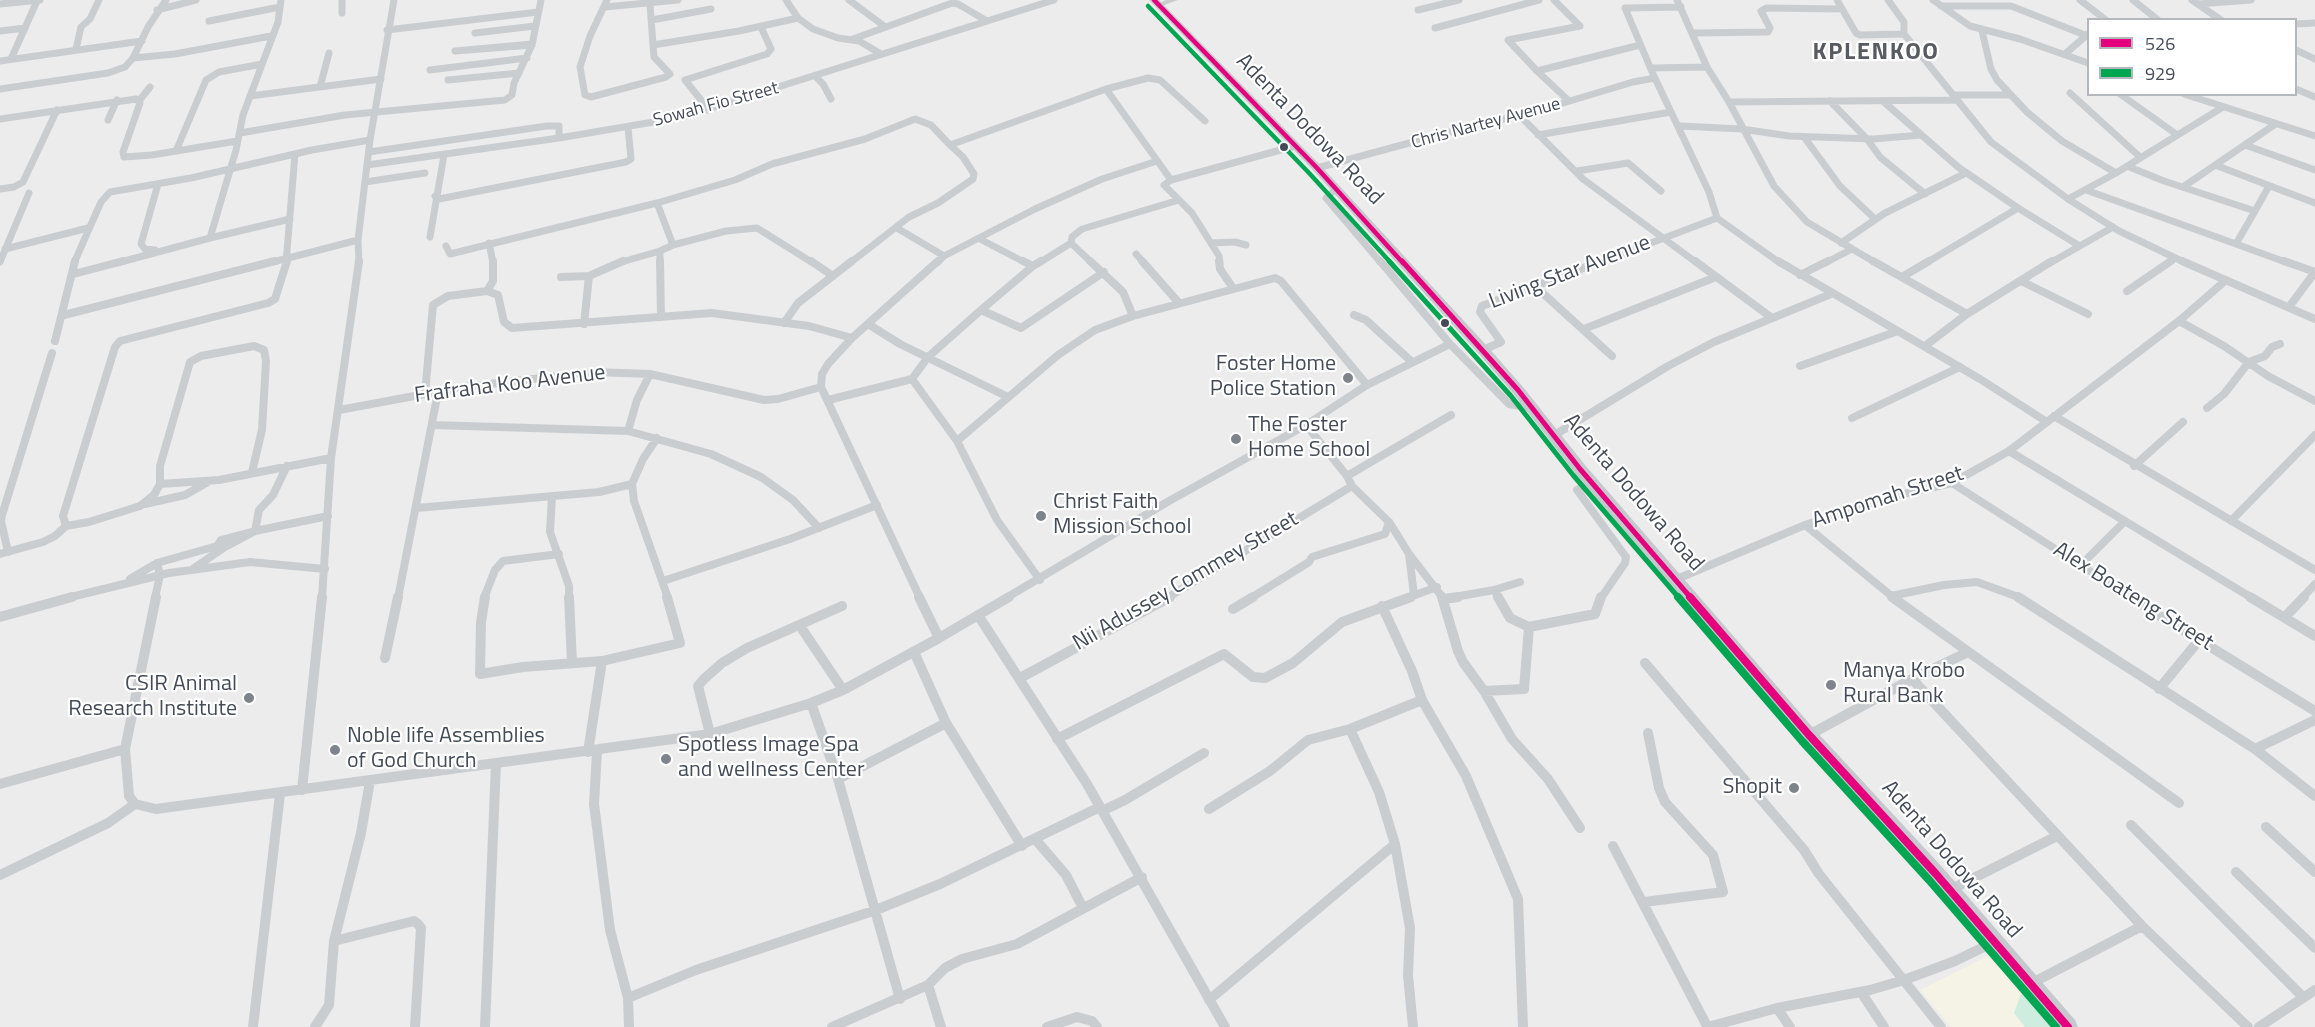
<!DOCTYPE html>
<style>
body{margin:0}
#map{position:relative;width:2315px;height:1027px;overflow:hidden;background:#edecec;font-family:"Titillium Web",sans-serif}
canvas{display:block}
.legend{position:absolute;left:2087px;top:18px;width:210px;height:78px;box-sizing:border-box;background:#fff;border:2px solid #b4b7bc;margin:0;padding:8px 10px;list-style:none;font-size:18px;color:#444c58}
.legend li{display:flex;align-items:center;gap:12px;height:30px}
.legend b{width:30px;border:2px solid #b4b7bc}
</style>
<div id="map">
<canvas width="2315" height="1027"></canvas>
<ul class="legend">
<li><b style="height:8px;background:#e5007d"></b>526</li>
<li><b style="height:8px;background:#00a651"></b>929</li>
</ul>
</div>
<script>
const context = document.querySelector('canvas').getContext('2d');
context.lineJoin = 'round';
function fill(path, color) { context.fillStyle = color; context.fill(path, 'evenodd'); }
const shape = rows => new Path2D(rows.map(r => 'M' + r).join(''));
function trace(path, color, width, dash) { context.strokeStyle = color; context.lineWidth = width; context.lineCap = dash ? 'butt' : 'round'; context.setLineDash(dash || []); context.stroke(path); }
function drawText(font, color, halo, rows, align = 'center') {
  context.font = font + ' "Titillium Web",sans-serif'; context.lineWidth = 4.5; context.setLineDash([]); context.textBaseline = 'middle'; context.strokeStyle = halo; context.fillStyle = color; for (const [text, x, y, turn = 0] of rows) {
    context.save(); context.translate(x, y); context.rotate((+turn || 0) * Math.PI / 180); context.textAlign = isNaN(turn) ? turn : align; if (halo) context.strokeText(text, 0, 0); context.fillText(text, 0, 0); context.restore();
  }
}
fill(shape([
 [1994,953,2059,1027,1951,1027,1920,990]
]), '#f5f2e6');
fill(shape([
 [2021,994,2025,994,2051,1027,2025,1027,2014,1013]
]), '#cfedde');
trace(shape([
 [281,0,278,22,243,115,236,150,210,238,290,219],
 [342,0,342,13],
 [607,0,590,36,580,67,585,95,591,97,666,77,670,74,654,57,653,45],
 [849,0,884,26],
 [1677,0,1707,67,1729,102,1774,186,1807,222,1876,263],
 [1837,0,1856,33,1860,35,1904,34],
 [1888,0,1904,22,1904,34,1991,142,2068,199,2119,231,2186,263],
 [1933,0,1970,26,2020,39,2088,63],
 [2080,0,2106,20],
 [2133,0,2158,20],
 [2192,0,2221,20],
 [0,4,40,0],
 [650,4,653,45,739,31,798,18,786,0],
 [2198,4,2251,0],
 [1941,6,2011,6,2085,35],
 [605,7,678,0],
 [1681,7,1625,8,1653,74,1709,192,1717,218,1780,263],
 [157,10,196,0],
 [1418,10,1459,0],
 [798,18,813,29,838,38,859,41,881,54],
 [652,20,711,9],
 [209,21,280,7],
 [2296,24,2315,23],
 [1435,28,1539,0],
 [387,30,538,12],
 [0,31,25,28],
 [1982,31,1991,69,1997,80,2027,112,2062,141,2116,173],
 [475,33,535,26],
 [1693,33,1768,32,1770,28,1761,11,1767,8,1841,9],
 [853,39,952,3,958,4,987,21],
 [532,44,455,51,532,45],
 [76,49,81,27,90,19,99,0],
 [2296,50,2315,59],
 [2065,54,2088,34],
 [133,58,175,54,271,36],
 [11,59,37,1],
 [0,61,142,41],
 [1651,68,1707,67],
 [430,70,527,58],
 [1537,71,1508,40,1580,26,1554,0],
 [815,76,823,84,831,99],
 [448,80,519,73],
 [320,87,329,53],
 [0,89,108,73,125,67,133,58,148,27,166,0],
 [1106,89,1171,180,1295,146],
 [2296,89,2315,97],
 [2070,93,2140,157],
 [2120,94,2176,134],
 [2184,94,2315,136],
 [1954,95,2011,95],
 [250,96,381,79],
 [139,101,150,87],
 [1569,101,1537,71,1640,45],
 [1830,101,1867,139,1880,157,1925,194],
 [1729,102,1957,100],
 [1884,102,1958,167,2018,208,1926,263],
 [709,110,685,80,767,54,771,49,761,27],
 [1520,116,1583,179,1697,263],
 [0,119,136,99,140,103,123,152,124,157,152,155,237,141],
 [108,120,117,100],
 [1680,126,1742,129,1789,136,1873,139,1921,135],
 [240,133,345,115,505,100,512,95,514,83,532,45,541,0],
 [1538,135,1671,112],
 [1804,137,1840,186,1875,219],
 [2245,145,2315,170],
 [176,151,206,80,219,72,262,64],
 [369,152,547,126,559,126,559,138],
 [367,165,559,138,683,117,1054,0],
 [2215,165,2315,203],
 [1317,168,1483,123,1520,116,1633,82,1655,78],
 [1577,171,1628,163,1661,191],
 [1171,180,1164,185,1192,213,1219,256,1220,263],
 [365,182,425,173],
 [2183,187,2274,125],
 [0,189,14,187,23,182,57,110],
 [1335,190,1326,198,1381,263],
 [2086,190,2236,244,2255,211,2164,181,2127,166],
 [435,196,439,199,626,162,631,159,628,127],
 [2068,199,2116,173,2223,107],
 [657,203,673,245,660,251,660,263],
 [2018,208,2078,245],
 [2255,211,2269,186],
 [897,228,944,256],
 [430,237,444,155],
 [980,239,1026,263],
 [489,243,493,263],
 [1211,243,1235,242,1246,245],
 [1841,243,1885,213,1966,173],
 [2236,244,2288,263],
 [673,245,726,231,757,228,813,263],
 [446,246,450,254,657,203,735,180,772,164,865,139,915,119,931,125,950,145],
 [5,249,88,228],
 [155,250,145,249,141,244,158,184],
 [1136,254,1144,263],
 [0,262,29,193],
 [74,263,101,202,110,192,191,178,312,150,370,140],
 [117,263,210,238],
 [269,263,358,240],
 [286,263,295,154],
 [359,263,358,240,370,140,394,0],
 [618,263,660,251],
 [850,263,909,217,938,203,973,179,974,174,963,157,950,145,1106,89,1148,78,1160,80,1205,121],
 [937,263,944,256,1035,209,1102,179,1157,161],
 [1039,263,1071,243],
 [1092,263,1071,243,1072,237,1082,229,1179,200],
 [1598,263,1717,218],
 [1825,263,1852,249],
 [2050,263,2113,227],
 [2168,263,2175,258]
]), '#cacdd0', 7);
trace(shape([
 [660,261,661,317],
 [811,261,833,276],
 [1023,261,1033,266,1041,261],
 [1090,261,1123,292,1133,316],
 [1142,261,1179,303],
 [1219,261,1220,269,1233,288],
 [1695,261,1772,318],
 [1778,261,1980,379,2047,422],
 [1873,261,1967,314],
 [2182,261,2315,319],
 [2284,261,2315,272],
 [74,274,123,261],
 [1800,275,1828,261],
 [561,277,589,276,623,261],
 [1902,277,1929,261],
 [2021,281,2088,314],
 [1536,287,1612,356],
 [487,291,493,281,493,261],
 [2127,291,2171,261],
 [2289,307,2315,272],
 [981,310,1033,266],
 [64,315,275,261],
 [1354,315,1366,320,1412,362],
 [2179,321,2224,346,2268,376,2315,401],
 [784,323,798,303,852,261],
 [584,324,589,276],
 [868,324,900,344,1008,397],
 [1584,329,1716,277],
 [55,341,75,261],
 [1450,344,1509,404,1531,408],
 [1925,346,1967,314,2052,261],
 [1483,350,1501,342,1480,312,1482,306,1602,261],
 [1800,366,1898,331],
 [650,374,637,400,628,431,711,454,761,477,793,500,819,528],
 [912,379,928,357,981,310,1021,328,1104,272],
 [425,394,433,305,448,296,487,291,498,295,504,322,512,328,712,313,809,326,852,338],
 [828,400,912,379,957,441,997,520,1040,580],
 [2207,408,2224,394,2249,362,2265,356,2272,347,2280,344],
 [339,410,463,387,594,372,650,374,764,400,778,399,821,387],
 [2054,416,2315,570],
 [1852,418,1960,367],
 [432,425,628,431],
 [1306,425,1347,476,1352,486,1389,522,1398,536,1409,554,1414,595],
 [1553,436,1668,366,1714,342,1831,294],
 [657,438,643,459,632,484,634,501,668,598],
 [957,441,1058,355,1095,330,1133,316,1275,278,1281,281,1367,385],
 [2009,451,2252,598],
 [287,466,273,495,259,510,255,531,328,516],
 [2134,466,2183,422],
 [1347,476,1451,415],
 [1952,483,2132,598],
 [160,484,160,466,190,362,201,356,254,346,264,350,266,361,262,430,252,472],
 [1592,484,1577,490,1626,557,1625,563,1601,598],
 [552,497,550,532,569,586,569,598],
 [145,504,185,495,208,482],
 [417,508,599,492,632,484],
 [2231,521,2315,435],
 [1805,525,1894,598],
 [66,526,63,516,115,347,120,341,268,303,275,299,287,261],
 [255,531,227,546,217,546,221,540,255,531],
 [8,552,1,521,2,515,52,353],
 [0,554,43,542,55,536,66,526,89,522,140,506,154,495,160,484,219,480,331,458],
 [1409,554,1443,598],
 [2080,566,2125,521],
 [194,568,225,547],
 [130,579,157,563,217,546],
 [1677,579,1805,525,1886,498,1952,483,2009,451,2179,321,2226,280],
 [663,581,790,539,877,505],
 [1494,590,1499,598],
 [1891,596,1944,585,1977,582,2021,598],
 [67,598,169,573,250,562,325,569],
 [155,598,160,575,157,563],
 [322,598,331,458,359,261],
 [398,598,438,392],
 [484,598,495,570,503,561,559,554],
 [920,598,821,387,822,374,828,364,852,338,938,261],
 [1006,598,1169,501,1306,425,1367,385,1450,344,1380,261],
 [1167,598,1352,486],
 [1251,598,1309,562,1312,557,1385,534,1389,522],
 [1407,598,1437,587],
 [1449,598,1494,590,1520,582],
 [2302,598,2315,584]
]), '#cacdd0', 8);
trace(shape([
 [156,597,125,749,129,796,135,804,156,809,710,734,811,703,843,690,939,638,1009,597],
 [485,597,481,622,480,674,523,667,602,661,680,643,667,597],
 [569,597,572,662],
 [919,597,939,638],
 [1442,597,1458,651,1463,662,1484,691,1524,689,1529,627,1510,618,1498,597],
 [1892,597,2179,803],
 [2018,597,2255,749,2315,796],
 [2129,597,2315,711],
 [2250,597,2315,636],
 [1444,599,1458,597],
 [1382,606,1412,671,1422,700,1466,776,1518,899,1523,1027],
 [1233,609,1253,597],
 [978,615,1087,784,1225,1027],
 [0,617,72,597],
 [2285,617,2304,597],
 [800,626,843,690],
 [1529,627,1595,614,1601,597],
 [914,652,946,723,1022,846],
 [385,658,398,597],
 [1645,663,1804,850,1819,874,1941,1027],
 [1020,678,1170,597],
 [1912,679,2142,926,2248,1027],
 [2159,689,2200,639],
 [1484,691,1512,739,1548,779,1580,828],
 [811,703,838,779,900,999],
 [1350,729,1379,792,1395,844,1410,928,1408,975,1413,1027],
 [710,734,698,686,704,679,722,663,747,648,842,606],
 [1809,735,1912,679,1966,653],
 [1057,739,1224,654,1253,677,1265,678,1293,663,1342,622,1411,597],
 [2255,749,2315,720],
 [597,751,594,804,610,930,628,998,629,1027],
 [588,752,602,661],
 [838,779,946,723],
 [0,784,125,749],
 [302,790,322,597],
 [1209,809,1270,771,1308,740,1350,729,1422,700],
 [1102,811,1125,800,1204,753],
 [2131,825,2303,997],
 [2266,827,2315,872],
 [1035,839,1066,875,1083,908],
 [1613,846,1707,1026],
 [2236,872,2315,948],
 [0,875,108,823,135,804],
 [1950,890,2057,836],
 [1644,902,1723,892,1713,855,1665,802,1659,788,1648,733],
 [334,941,414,921,418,924,421,928,415,1027],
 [2030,984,2142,926],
 [928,985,945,968,962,959,1017,944,1142,877],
 [1861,992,1884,1027],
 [628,998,696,970,876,910,940,884,1100,807],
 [1209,1000,1395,844],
 [253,1027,280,794],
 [315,1027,329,1005,334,941,361,833,370,781],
 [485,1027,496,764],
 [832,1027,928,985,941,1027],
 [1047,1027,1077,1017,1092,1021,1097,1027],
 [1708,1027,1777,1008],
 [1790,1027,1777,1008,1870,990,1904,980,1955,961,1994,942],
 [2259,1027,2315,990]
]), '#cacdd0', 10);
fill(shape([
 [1166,0,1178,0,1159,7,1155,5,1166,0]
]), '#cacdd0');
fill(shape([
 [1149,0,1159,0,1321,166,1488,347,1523,387,1585,465,1815,730,1943,868,2075,1020,2078,1027,2055,1027,1929,880,1803,740,1575,473,1513,393,1478,353,1313,170,1149,0]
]), '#c5c8cd');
trace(shape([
 [1154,0,1317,168,1403,263]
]), '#e5007d', 4.5);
trace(shape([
 [1402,261,1518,390,1580,469,1691,598]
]), '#e5007d', 5);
trace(shape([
 [1690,597,1809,735,1936,874,2068,1027]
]), '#e5007d', 8);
trace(shape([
 [1148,6,1310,174,1391,263]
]), '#00a651', 4.5);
trace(shape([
 [1389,261,1511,396,1573,475,1679,598]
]), '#00a651', 5);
trace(shape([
 [1678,597,1802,741,1929,880,2056,1027]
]), '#00a651', 8);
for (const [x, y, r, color] of [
 [1284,147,5,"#444c58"],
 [1445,323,5,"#444c58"],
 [1348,378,6,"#7f848c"],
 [1236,439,6,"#7f848c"],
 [1041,516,6,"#7f848c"],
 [1831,685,6,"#7f848c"],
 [249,698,6,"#7f848c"],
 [335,750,6,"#7f848c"],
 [666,759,6,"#7f848c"],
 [1794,788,6,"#7f848c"]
]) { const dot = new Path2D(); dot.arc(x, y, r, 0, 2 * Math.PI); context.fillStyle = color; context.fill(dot); trace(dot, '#fff', 2); }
drawText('18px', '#444c58', '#fff', [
 ["Sowah Fio Street",716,105,-15],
 ["Chris Nartey Avenue",1486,124,-15]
]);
drawText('22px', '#444c58', '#fff', [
 ["Adenta Dodowa Road",1309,130,46],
 ["Living Star Avenue",1570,273,-21],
 ["Frafraha Koo Avenue",510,385,-7],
 ["Adenta Dodowa Road",1633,493,49],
 ["Ampomah Street",1888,498,-18],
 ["Nii Adussey Commey Street",1186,582,-30],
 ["Alex Boateng Street",2133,597,32],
 ["Adenta Dodowa Road",1951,860,49]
]);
drawText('22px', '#444c58', '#fff', [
 ["Foster Home",1336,365,"right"],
 ["Police Station",1336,390,"right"],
 ["The Foster",1248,426],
 ["Home School",1248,451],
 ["Christ Faith",1053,503],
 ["Mission School",1053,528],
 ["Manya Krobo",1843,672],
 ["Rural Bank",1843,697],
 ["CSIR Animal",237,685,"right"],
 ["Research Institute",237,710,"right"],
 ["Noble life Assemblies",347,737],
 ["of God Church",347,762],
 ["Spotless Image Spa",678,746],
 ["and wellness Center",678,771],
 ["Shopit",1782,788,"right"]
], 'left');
context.letterSpacing = '1.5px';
drawText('bold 24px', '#585b60', '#fff', [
 ["KPLENKOO",1876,53]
]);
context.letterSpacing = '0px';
</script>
